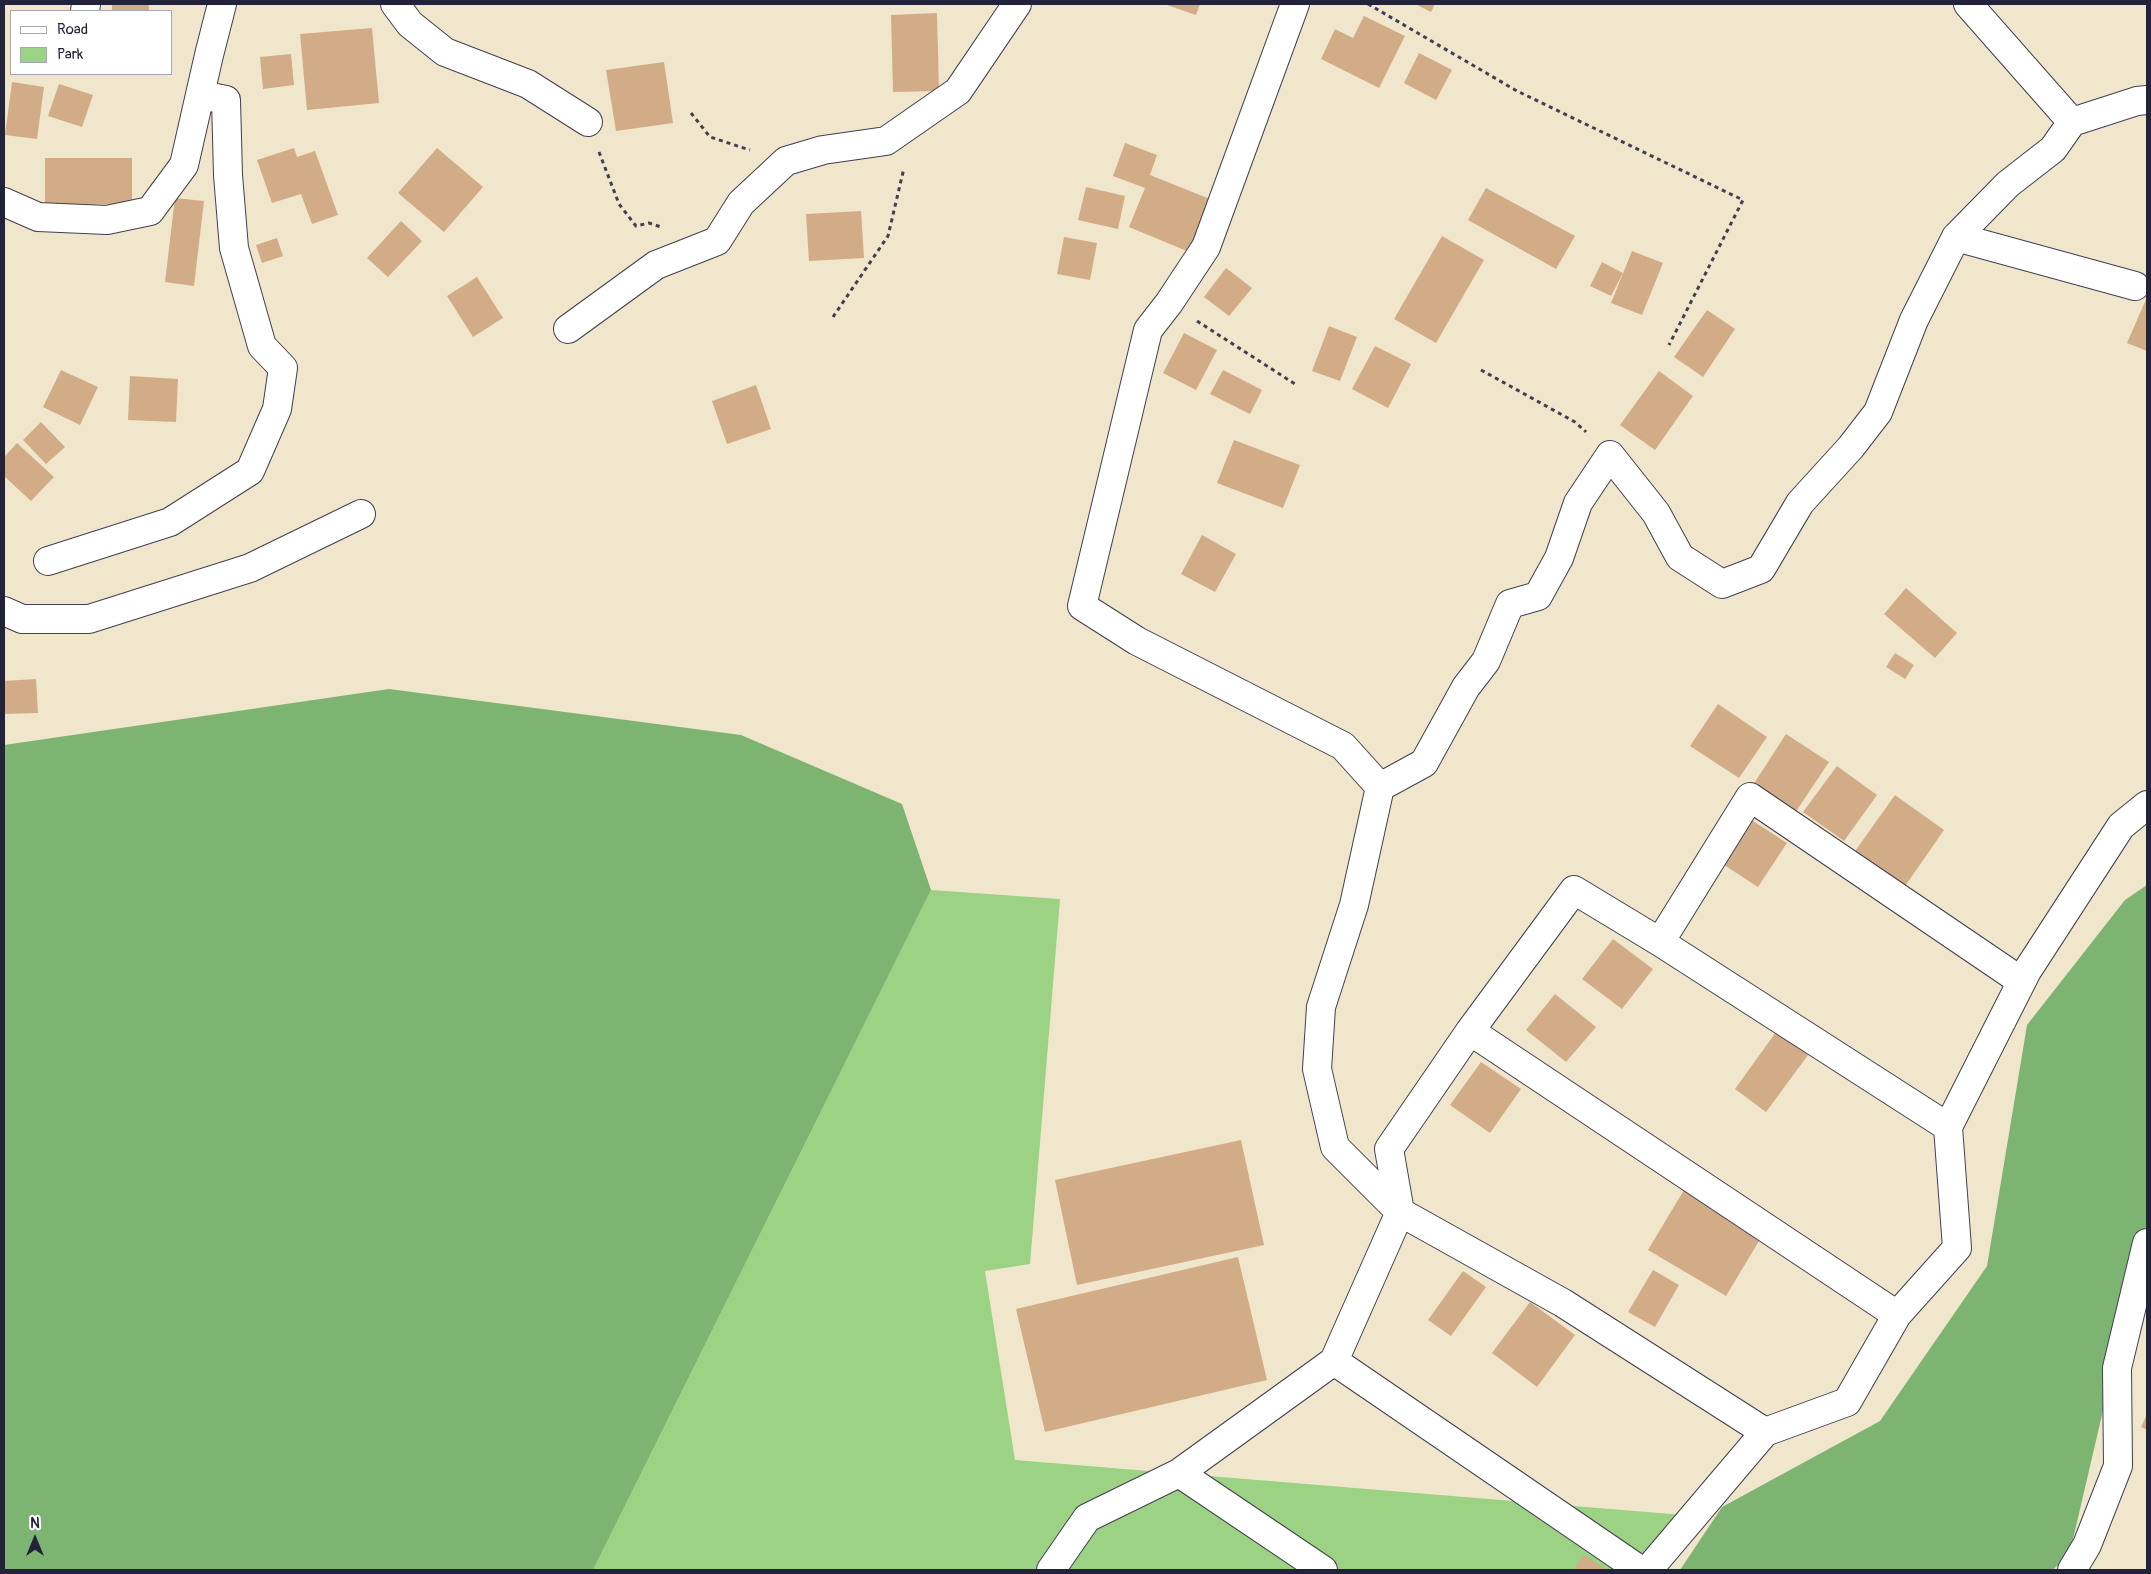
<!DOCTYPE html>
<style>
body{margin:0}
#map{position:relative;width:2151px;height:1574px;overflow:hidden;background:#f0e6cb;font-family:Pangolin,sans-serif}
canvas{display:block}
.frame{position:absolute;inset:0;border:5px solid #22223b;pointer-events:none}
.legend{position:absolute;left:10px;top:10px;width:162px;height:65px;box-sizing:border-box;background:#fff;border:1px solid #a7a7b1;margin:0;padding:6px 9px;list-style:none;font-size:15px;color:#22223b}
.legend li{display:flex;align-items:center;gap:10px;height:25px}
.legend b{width:25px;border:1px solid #a7a7b1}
.north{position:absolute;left:10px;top:1514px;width:50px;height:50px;-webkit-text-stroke:4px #fff;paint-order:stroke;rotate:0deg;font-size:14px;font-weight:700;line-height:20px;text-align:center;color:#22223b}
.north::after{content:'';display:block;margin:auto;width:18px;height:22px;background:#22223b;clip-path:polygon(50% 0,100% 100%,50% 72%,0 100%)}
</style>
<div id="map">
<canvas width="2151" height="1574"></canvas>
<div class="frame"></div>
<ul class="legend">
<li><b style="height:6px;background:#fff"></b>Road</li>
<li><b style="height:14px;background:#9cd284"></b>Park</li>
</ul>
<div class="north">N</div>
</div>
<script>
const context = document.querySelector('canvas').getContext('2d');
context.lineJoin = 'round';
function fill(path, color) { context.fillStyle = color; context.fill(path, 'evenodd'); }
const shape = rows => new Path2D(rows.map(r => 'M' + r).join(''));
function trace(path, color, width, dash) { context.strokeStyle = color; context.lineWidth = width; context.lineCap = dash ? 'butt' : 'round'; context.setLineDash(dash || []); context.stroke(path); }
fill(shape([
 [931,890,1060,899,1030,1264,985,1271,1015,1460,1695,1516,1662,1570,593,1570]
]), '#9cd284');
fill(shape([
 [389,689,741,735,902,804,931,890,593,1570,4,1570,4,745],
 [2147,885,2147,1222,2070,1552,2053,1570,1680,1570,1722,1507,1880,1421,1987,1266,2027,1025,2125,900]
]), '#7db472');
fill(shape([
 [112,4,149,4,149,11,112,11],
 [1164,4,1200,4,1196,15],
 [1415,4,1435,4,1431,12],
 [937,13,939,91,893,92,891,15],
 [1364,16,1405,36,1379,88,1321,59,1335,29,1353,38],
 [372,28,379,103,307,110,300,34],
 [1419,53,1452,70,1436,100,1404,83],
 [291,54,294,85,263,89,260,57],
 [664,62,673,123,616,131,606,70],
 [12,82,44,87,37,139,5,135],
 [59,84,93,95,82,127,48,116],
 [1125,143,1157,155,1150,175,1215,201,1194,254,1129,227,1145,188,1113,176],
 [294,148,297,157,315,151,338,215,312,224,301,194,272,203,257,160],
 [437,148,483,187,444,232,398,193],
 [45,158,132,158,132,204,45,205],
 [1086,187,1125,196,1118,229,1078,220],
 [1486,188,1575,236,1556,269,1468,220],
 [175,198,204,201,194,286,165,282],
 [861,211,864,258,809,261,806,214],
 [401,221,422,241,388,277,367,258],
 [1442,236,1484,260,1436,343,1394,319],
 [1064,237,1097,243,1090,280,1057,274],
 [277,238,283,256,262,263,256,245],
 [1632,251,1663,263,1642,315,1611,303],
 [1602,262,1623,273,1611,296,1590,286],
 [1226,268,1252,288,1229,316,1204,297],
 [477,277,503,318,473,337,447,296],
 [2147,297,2147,351,2127,343],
 [1707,310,1735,329,1703,377,1674,357],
 [1329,326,1357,337,1340,381,1312,371],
 [1184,333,1217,350,1196,390,1163,373],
 [1375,346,1411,364,1388,408,1352,389],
 [61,370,98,387,80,425,43,407],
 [1223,370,1262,390,1250,414,1210,394],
 [1659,371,1693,396,1655,450,1620,425],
 [130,376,178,379,176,422,128,420],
 [756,385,771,429,727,444,712,401],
 [41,422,65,447,46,464,23,440],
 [1234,440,1300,465,1283,508,1217,483],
 [17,443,54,477,31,501,4,476,4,457],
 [1202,535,1236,554,1215,592,1181,574],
 [1906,588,1957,633,1935,658,1884,614],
 [1895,653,1914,665,1905,679,1886,667],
 [36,679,38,713,4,714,4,681],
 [1718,704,1767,737,1739,778,1690,746],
 [1786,734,1829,762,1795,813,1753,785],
 [1837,766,1877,795,1844,841,1803,812],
 [1895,795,1944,830,1903,889,1853,854],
 [1750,819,1787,843,1758,887,1721,863],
 [1613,939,1653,969,1622,1009,1582,979],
 [1555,994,1596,1027,1566,1062,1526,1030],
 [1776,1032,1808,1055,1766,1112,1735,1089],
 [1481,1062,1521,1089,1490,1133,1450,1105],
 [1241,1140,1264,1245,1077,1285,1055,1180],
 [1684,1190,1762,1236,1726,1296,1648,1250],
 [1238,1257,1267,1380,1045,1432,1016,1309],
 [1653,1270,1679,1285,1655,1327,1628,1312],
 [1463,1271,1486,1287,1451,1336,1428,1320],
 [1530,1302,1575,1335,1537,1387,1492,1353],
 [2147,1414,2147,1430,2141,1427],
 [1584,1555,1607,1570,1573,1570]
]), '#d2ac87');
const minor = shape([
 [395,4,410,24,445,52,528,84,588,122],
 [1295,4,1206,247,1169,303,1148,330,1082,606,1137,641,1343,746,1380,787],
 [1968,4,2072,122],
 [85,11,86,4],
 [4,202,38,217,107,220,150,211,184,165,209,55,222,4],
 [1956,237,2135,286],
 [568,329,656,265,717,241,741,203,786,161,823,150,886,141,958,91,1017,4],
 [48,561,170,522,250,471,277,409,283,368,262,346,234,248,228,175,226,100,201,95],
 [4,611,22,619,89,619,250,568,361,514],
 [1660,942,1750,797,2021,981],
 [1470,1031,1897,1315],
 [1334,1361,1640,1570],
 [1765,1432,1563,1303,1400,1212,1335,1147,1317,1069,1321,1007,1354,905,1380,787,1424,763,1466,687,1486,661,1510,604,1538,596,1559,558,1578,503,1610,455,1656,513,1680,557,1722,584,1761,569,1800,503,1851,447,1878,412,1914,320,1956,237,2008,184,2053,149,2072,122,2137,101,2147,100],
 [1179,1473,1323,1570],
 [1051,1570,1087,1518,1179,1473,1334,1361,1400,1212,1389,1149,1470,1031,1574,890,1660,942,1948,1127],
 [1648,1570,1765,1432,1847,1402,1897,1315,1957,1248,1948,1127,2027,971,2121,826,2147,805],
 [2072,1570,2087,1545,2118,1466,2117,1368,2147,1243]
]);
trace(minor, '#413f51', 30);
trace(shape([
 [1368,4,1517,91,1743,200,1669,345],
 [691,113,710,137,750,150],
 [599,152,619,204,636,226,649,223,661,227],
 [833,317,888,236,904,168],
 [1197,321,1295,384],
 [1481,370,1575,422,1586,432]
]), '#413f51', 3, [4, 4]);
trace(minor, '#fff', 28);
</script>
